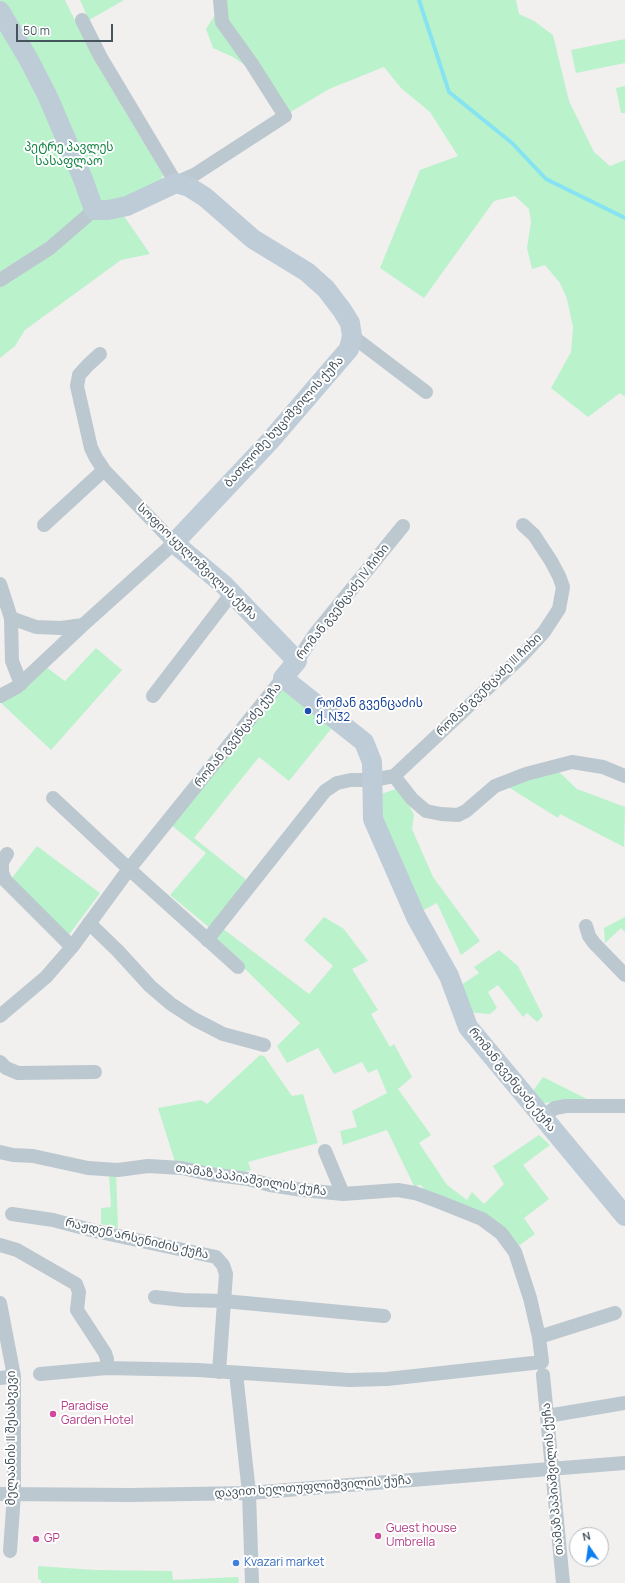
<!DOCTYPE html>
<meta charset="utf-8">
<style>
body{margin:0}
#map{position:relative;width:625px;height:1583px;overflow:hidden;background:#f2efef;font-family:Manrope,sans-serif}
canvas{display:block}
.north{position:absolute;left:569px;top:1527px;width:40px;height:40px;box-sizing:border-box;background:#fff;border:1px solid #b5bbbf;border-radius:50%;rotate:347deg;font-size:11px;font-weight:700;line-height:16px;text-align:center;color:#46545e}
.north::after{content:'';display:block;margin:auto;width:14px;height:18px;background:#0d7fed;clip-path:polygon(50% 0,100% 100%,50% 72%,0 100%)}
.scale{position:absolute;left:16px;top:24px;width:97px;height:18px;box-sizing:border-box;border:2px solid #46545e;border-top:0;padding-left:5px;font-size:12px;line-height:14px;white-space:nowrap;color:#46545e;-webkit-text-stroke:3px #fff;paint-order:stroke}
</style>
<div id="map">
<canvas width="625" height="1583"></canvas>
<div class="north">N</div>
<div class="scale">50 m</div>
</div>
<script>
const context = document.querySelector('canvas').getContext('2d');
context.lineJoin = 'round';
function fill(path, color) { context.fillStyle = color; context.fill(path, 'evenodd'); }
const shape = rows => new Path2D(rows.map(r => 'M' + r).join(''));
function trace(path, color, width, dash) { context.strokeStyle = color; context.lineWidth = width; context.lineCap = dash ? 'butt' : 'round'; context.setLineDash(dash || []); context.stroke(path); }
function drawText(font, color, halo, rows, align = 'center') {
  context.font = font + ' Manrope,"Noto Sans Georgian",sans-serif'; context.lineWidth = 4; context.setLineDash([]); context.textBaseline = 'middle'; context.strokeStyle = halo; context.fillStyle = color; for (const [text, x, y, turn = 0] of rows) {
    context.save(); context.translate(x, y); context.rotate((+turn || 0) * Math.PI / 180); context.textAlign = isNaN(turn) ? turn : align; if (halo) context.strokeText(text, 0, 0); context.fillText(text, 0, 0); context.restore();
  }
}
fill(shape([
 [0,0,65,0,94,59,163,175,159,184,122,213,150,254,121,260,25,330,15,346,0,358],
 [80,0,124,0,89,20],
 [222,0,516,0,519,14,534,21,553,35,569,101,594,152,610,166,625,160,625,397,620,393,588,417,551,388,571,352,573,327,567,299,560,283,545,265,532,269,527,248,531,222,529,209,515,196,494,201,424,298,380,268,420,170,458,156,430,112,401,88,384,67,329,89,289,113,249,68,233,57,213,48,206,29,223,2],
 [625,39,625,63,576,73,571,50],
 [625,86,625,113,621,113,616,88],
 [96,648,122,670,51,750,0,702,46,667,65,681],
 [285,689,335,724,289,781,259,757,194,838,249,882,211,929,170,895,206,853,171,825,280,690],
 [556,769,577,789,625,807,624,847,560,814,558,818,505,785],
 [396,789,405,798,414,815,412,829,433,877,480,941,461,955,437,903,418,913,377,802,381,794],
 [37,846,100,893,68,936,11,879],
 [324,917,344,929,368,961,352,969,378,1010,371,1014,390,1047,394,1044,412,1077,398,1089,431,1135,419,1143,447,1185,467,1200,472,1192,484,1204,504,1184,493,1166,539,1135,550,1145,523,1165,549,1199,524,1218,535,1234,517,1247,428,1195,421,1185,414,1186,387,1130,343,1145,340,1131,357,1127,352,1111,387,1093,377,1069,368,1073,362,1062,334,1074,318,1048,287,1063,277,1046,300,1023,243,967,244,963,215,937,222,928,309,994,333,966,304,940],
 [625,917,625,932,621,928,605,943,604,928],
 [499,950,518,966,543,1016,537,1022,527,1013,523,1017,498,985,488,992,497,1008,490,1014,465,1012,458,987,479,973,474,967],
 [260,1055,264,1056,292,1096,303,1094,318,1143,248,1162,251,1170,233,1174,176,1165,158,1108,201,1100,207,1104],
 [543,1077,591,1101,541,1103,528,1098],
 [116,1171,118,1228,101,1224,101,1208,111,1207,109,1172],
 [38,1566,95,1570,172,1571,173,1580,238,1577,239,1582,238,1583,41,1583,41,1580,38,1579]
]), '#baf2cc');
trace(shape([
 [419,0,449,92,512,143,546,179,625,218]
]), '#85e3f2', 4);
trace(shape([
 [82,20,100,56,176,183,194,175,285,116,252,64,222,22,220,0],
 [0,280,50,248,94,210],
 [352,336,426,392],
 [44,525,104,470],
 [0,584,11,618,12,661,21,684],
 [11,618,36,627,61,628,83,625],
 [297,661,315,634,403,526],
 [0,696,17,687,83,625,174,543,104,470,96,458,91,448,77,386,79,375,88,365,100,354],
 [153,696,232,593],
 [394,776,412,799,426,811,441,814,458,815,466,811,495,786,526,774,572,762,603,767,625,776],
 [53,798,129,869,238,967],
 [7,854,2,862,2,872,5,880,72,947],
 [89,923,118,951,150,986,171,1004,194,1019,223,1034,264,1045],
 [586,926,589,936,594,943,625,975],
 [207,940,325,791,337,783,351,780,373,780,394,776,520,658,544,632,559,609,563,587,559,576,551,561,534,535,523,525],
 [0,1016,46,977,72,947,129,869,283,678],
 [0,1062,6,1068,18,1073,95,1072],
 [542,1117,555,1108,566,1106,625,1106],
 [325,1151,343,1194],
 [0,1152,13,1155,33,1156,88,1168,118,1170,148,1166,182,1168,209,1174,248,1179,270,1185,303,1190,343,1194,398,1190,415,1193,437,1201,482,1219,501,1233,515,1252,530,1298,539,1337,542,1362,387,1379,349,1380,198,1370,107,1368,40,1374],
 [12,1214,53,1220,95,1231,216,1257,223,1265,226,1274,219,1372],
 [0,1245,17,1250,76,1284,79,1292,77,1310,105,1353,107,1359,107,1368],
 [155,1297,183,1300,224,1301,384,1316],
 [0,1303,14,1376,14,1494,10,1551],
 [539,1337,615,1313],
 [236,1373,249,1493,252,1583],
 [543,1375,563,1583],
 [0,1378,14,1376],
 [547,1416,625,1403],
 [0,1494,130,1495,249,1493,625,1463]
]), '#bcc8cf', 14);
trace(shape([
 [0,11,29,60,48,97,83,179,94,210,108,210,127,206,176,183,189,187,205,197,253,239,307,272,326,289,342,310,350,323,352,336,349,349,270,441,174,543,224,585,297,661,283,678,364,742,372,762,373,819,416,917,449,976,468,1027,625,1216]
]), '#beccd7', 20);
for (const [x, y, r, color] of [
 [308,711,4,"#1a4fb4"],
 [53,1414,4,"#d1479c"],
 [378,1536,4,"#d1479c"],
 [36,1539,4,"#d1479c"],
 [236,1563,4,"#3f7fe0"]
]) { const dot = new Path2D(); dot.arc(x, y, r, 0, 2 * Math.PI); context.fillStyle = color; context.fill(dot); trace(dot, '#fff', 1.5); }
drawText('12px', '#118442', '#fff', [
 ["პეტრე პავლეს",69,148],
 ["სასაფლაო",69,162]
]);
drawText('12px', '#46545e', '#fff', [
 ["ბათლომე ხუციშვილის ქუჩა",284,422,-48],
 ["სოფიო ყულოშვილის ქუჩა",197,562,44],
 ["რომან გვენცაძე IV ჩიხი",343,602,-52],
 ["რომან გვენცაძე III ჩიხი",489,685,-44],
 ["რომან გვენცაძე ქუჩა",238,735,-51],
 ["რომან გვენცაძე ქუჩა",512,1080,51],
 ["თამაზ პაპიაშვილის ქუჩა",251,1180,9],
 ["რაჟდენ არსენიძის ქუჩა",137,1239,13],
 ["მელაანის II შესახვევი",12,1438,-90],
 ["თამაზ პაპიაშვილის ქუჩა",553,1479,-95],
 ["დავით ხელთუფლიშვილის ქუჩა",313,1487,-4]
]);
drawText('12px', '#164399', '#fff', [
 ["რომან გვენცაძის",316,704],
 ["ქ. N32",316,718]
], 'left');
drawText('12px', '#b23c85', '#fff', [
 ["Paradise",61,1407],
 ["Garden Hotel",61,1421],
 ["Guest house",386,1529],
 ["Umbrella",386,1543],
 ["GP",44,1539]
], 'left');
drawText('12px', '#366cbe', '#fff', [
 ["Kvazari market",244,1563]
], 'left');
</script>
